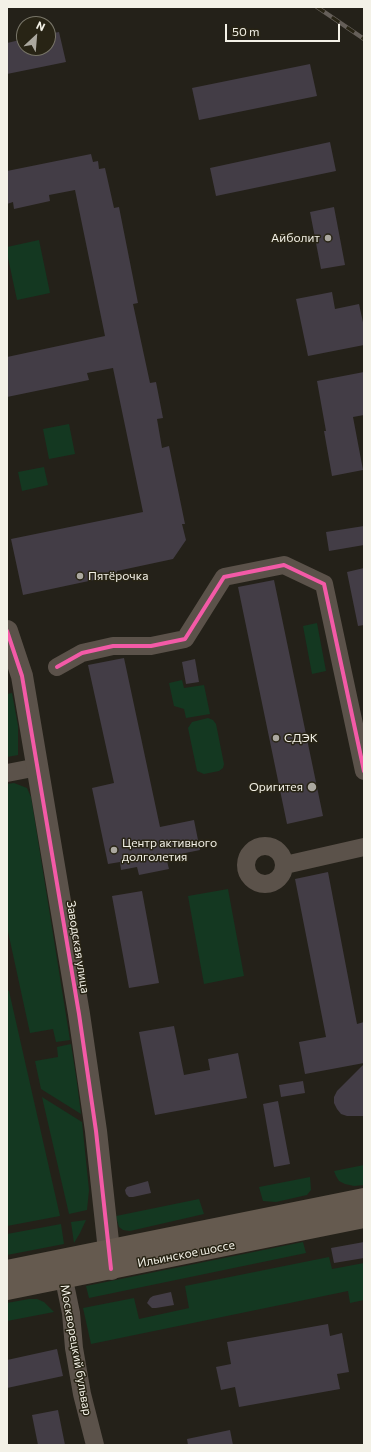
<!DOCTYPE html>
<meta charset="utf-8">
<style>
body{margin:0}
#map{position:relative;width:371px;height:1452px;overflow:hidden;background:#242119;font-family:Commissioner,sans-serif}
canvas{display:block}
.frame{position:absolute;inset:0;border:8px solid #f3f1e7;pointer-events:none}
.north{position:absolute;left:16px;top:16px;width:40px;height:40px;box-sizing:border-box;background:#282415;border:1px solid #797669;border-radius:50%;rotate:26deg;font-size:11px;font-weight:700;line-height:16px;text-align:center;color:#f3f1e7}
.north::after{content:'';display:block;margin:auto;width:14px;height:18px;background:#aba89f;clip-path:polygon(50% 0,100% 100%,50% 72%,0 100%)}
.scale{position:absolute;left:225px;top:24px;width:115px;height:18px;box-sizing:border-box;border:2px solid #f3f1e7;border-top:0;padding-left:5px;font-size:12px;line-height:14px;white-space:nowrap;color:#f3f1e7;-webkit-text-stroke:3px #282415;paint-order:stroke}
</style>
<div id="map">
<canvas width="371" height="1452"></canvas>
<div class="frame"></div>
<div class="north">N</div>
<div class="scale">50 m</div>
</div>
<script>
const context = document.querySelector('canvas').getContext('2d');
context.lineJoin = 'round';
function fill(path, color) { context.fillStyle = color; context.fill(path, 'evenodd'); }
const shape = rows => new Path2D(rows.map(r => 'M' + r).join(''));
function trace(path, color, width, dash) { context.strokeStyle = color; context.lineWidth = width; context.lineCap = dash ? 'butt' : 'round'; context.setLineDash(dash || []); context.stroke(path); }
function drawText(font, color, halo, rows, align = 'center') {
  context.font = font + ' Commissioner,sans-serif'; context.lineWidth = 3; context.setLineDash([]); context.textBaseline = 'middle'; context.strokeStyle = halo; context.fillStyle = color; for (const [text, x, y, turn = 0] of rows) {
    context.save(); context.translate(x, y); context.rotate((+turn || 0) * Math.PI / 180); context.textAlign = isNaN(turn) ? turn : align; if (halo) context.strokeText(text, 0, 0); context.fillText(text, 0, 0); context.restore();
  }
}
fill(shape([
 [39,240,50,293,17,300,7,253,7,247],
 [69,424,75,454,49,459,43,429],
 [44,467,48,485,22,491,18,472],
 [317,623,326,671,312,674,303,626],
 [182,680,184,688,204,685,210,714,186,718,184,709,174,706,169,683],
 [12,693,18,726,18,755,7,757,7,694],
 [208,718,213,720,216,724,224,764,223,768,219,771,204,774,197,771,188,728,192,722],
 [14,783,27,788,31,797,70,1040,56,1042,53,1029,30,1033,7,927,7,784],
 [228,889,244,976,204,984,188,896],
 [7,990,9,991,60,1216,7,1226],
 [71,1044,77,1083,81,1114,41,1089,35,1061,58,1057,57,1047],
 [42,1097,82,1122,89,1190,87,1210,69,1214],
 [364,1165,364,1185,354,1186,345,1184,339,1181,336,1176,334,1171],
 [310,1177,311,1190,307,1195,276,1202,263,1201,259,1187],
 [199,1199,204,1214,130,1231,123,1230,119,1227,116,1216],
 [86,1220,80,1233,74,1243,71,1222],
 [61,1224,64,1244,7,1255,7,1234],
 [303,1242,306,1253,89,1298,86,1286],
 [329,1257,332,1269,364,1263,364,1300,350,1303,348,1291,91,1344,83,1308,134,1298,139,1319,189,1308,185,1286],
 [29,1299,37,1299,44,1302,54,1312,7,1321,7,1303]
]), '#143821');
fill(shape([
 [59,32,66,62,7,74,7,43,24,39,24,48,48,48,48,34],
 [310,64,317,96,199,120,192,88],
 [330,142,336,171,216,196,210,168],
 [91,154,93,162,98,161,99,169,105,168,114,208,119,207,138,303,133,304,150,383,156,382,163,418,157,419,162,448,169,446,185,524,182,524,186,540,173,559,117,571,117,575,23,595,11,539,143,512,113,368,87,373,89,380,7,397,7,357,105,336,75,190,49,195,50,201,14,209,13,202,7,204,7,171],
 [334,207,345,265,321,269,310,212],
 [332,292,335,309,359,304,364,327,364,345,308,356,296,299],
 [364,372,364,415,353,417,363,470,332,476,324,431,326,431,317,381],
 [364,526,364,545,329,551,326,532],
 [364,568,364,625,358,626,347,572],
 [274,580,323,816,287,824,238,587],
 [124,658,160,827,194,820,200,850,166,857,169,869,139,875,137,867,121,870,120,862,108,864,92,788,114,783,88,665],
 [195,659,199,682,186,684,182,662],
 [328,872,357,1024,364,1022,364,1063,305,1074,299,1042,326,1037,295,879],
 [142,891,159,983,129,988,112,896],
 [174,1026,184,1075,210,1070,208,1059,238,1053,247,1098,155,1115,139,1032],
 [364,1064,364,1116,347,1116,341,1114,337,1109,334,1103,334,1097,337,1091],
 [303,1081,305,1093,281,1097,279,1085],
 [278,1101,290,1164,274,1167,263,1104],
 [148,1181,151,1193,133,1197,129,1197,126,1194,125,1190,127,1187],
 [364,1242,364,1258,334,1263,331,1248],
 [171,1292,174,1305,156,1308,152,1308,147,1303,150,1298,153,1296],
 [328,1324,330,1336,342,1333,349,1372,337,1374,340,1389,239,1407,235,1387,221,1390,216,1367,231,1364,227,1342],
 [57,1349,63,1376,7,1388,7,1360],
 [58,1410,65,1445,38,1445,32,1415],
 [230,1430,233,1445,188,1445,187,1439]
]), '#433d46');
trace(shape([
 [57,667,82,653,113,646,151,646,185,639,224,577,284,565,324,584,364,771],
 [7,773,38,767],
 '246 865a19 19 0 1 1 38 0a19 19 0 1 1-38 0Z',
 [285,865,364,847],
 [61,1265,71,1313,74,1348,82,1394,95,1445]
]), '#5b524a', 18);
trace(shape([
 [7,631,22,676,79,1014,96,1131,111,1269]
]), '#5b524a', 22);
trace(shape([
 [7,1271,364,1199],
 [7,1289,364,1217]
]), '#655a4f', 22);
const rail = shape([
 [317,7,364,39]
]);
trace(rail, '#655f59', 4.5);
trace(rail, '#282415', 3, [9]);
trace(shape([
 [7,631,22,676,79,1014,96,1131,111,1269],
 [57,667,82,653,113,646,151,646,185,639,224,577,284,565,324,584,364,771]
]), '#f35aa7', 4);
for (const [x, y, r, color] of [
 [328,238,4,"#aba89f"],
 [80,576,4,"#aba89f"],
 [276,738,4,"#aba89f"],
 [312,787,5,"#aba89f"],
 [114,850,4,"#aba89f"]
]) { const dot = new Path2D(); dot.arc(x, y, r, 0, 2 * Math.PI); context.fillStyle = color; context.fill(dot); trace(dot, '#282415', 1.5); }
drawText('12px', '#f3f1e7', '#282415', [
 ["Айболит",320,238,"right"],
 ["Пятёрочка",88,576],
 ["СДЭК",284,738],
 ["Оригитея",303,787,"right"],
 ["Центр активного",122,843],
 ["долголетия",122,857]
], 'left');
drawText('12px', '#f3f1e7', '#282415', [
 ["Заводская улица",78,947,81],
 ["Ильинское шоссе",186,1254,-11],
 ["Москворецкий бульвар",76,1350,80]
]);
</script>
